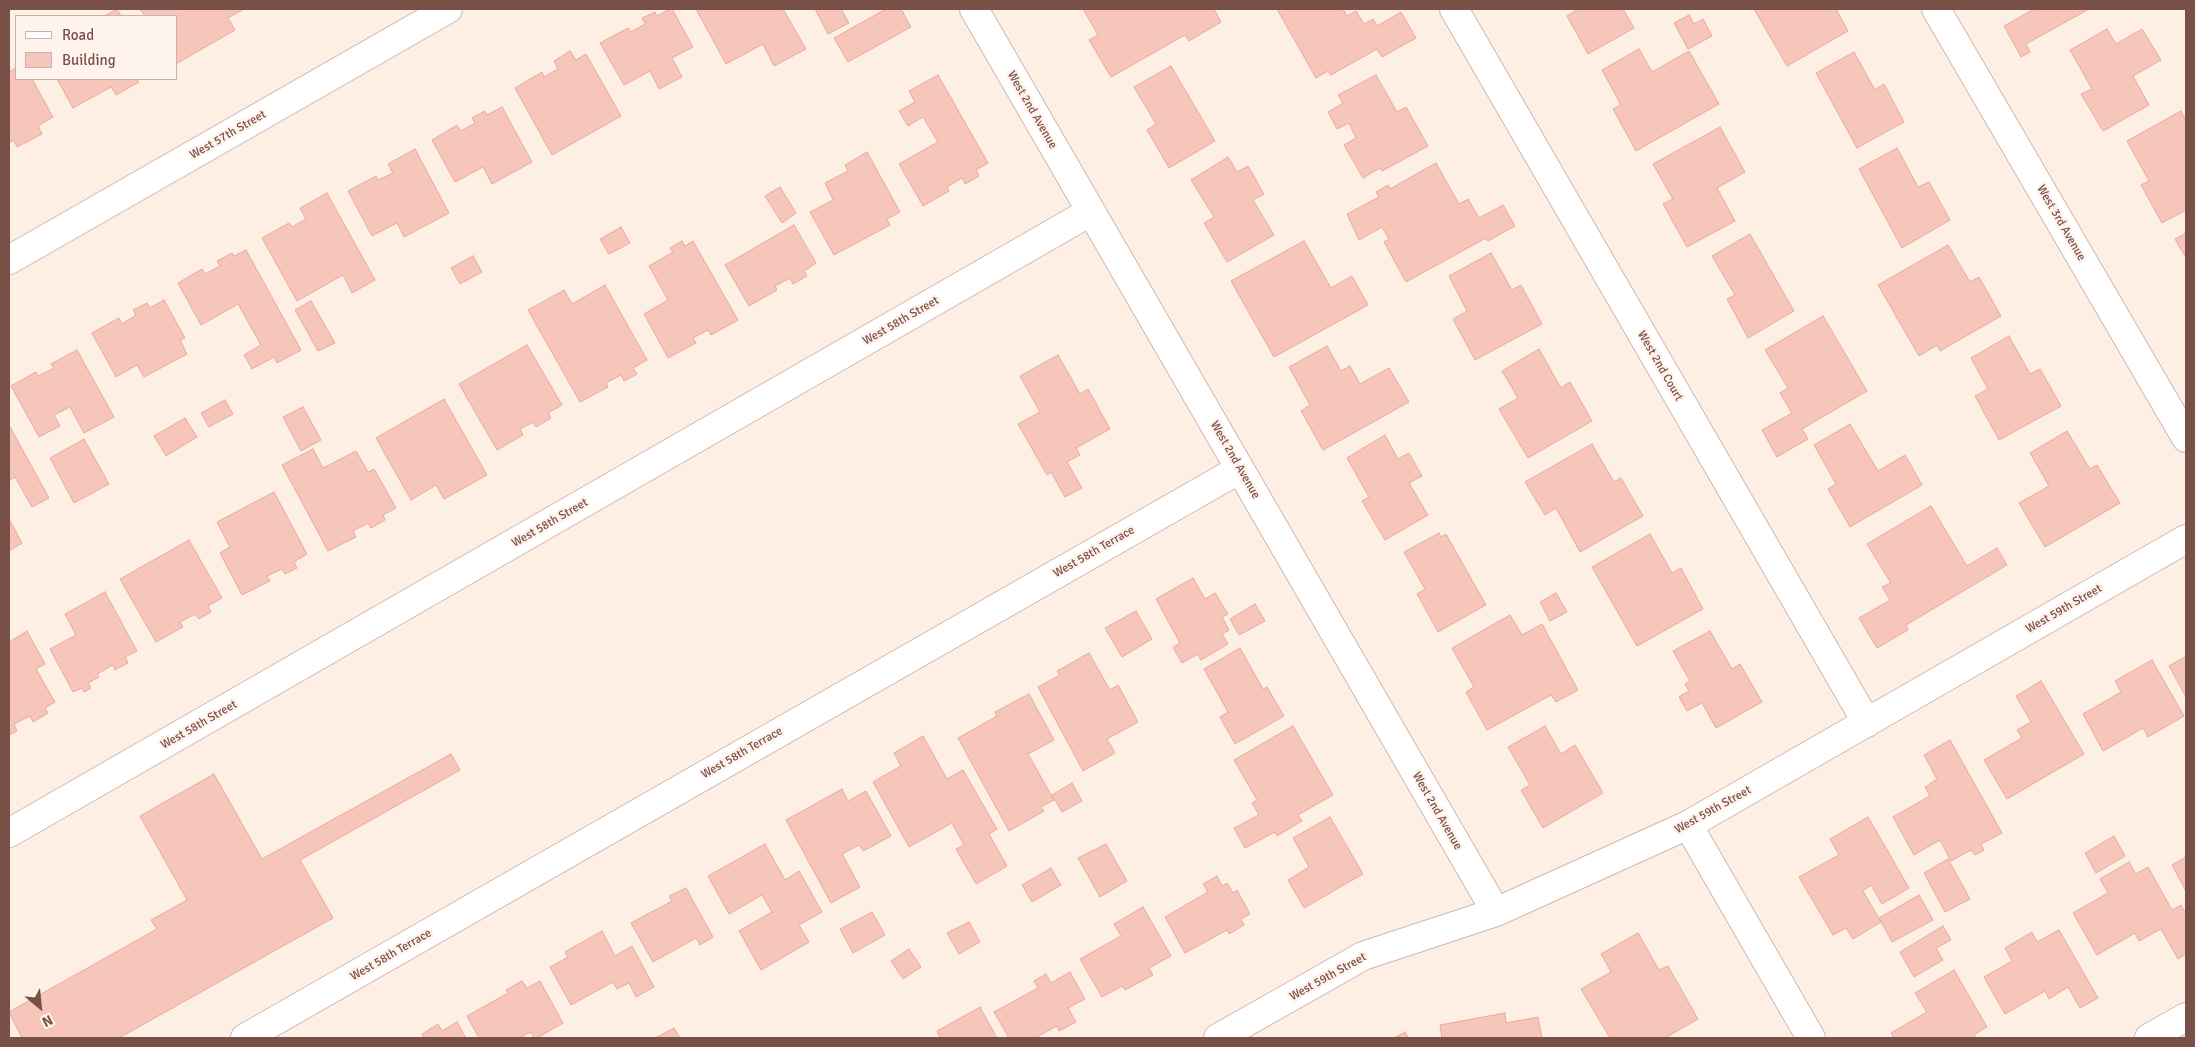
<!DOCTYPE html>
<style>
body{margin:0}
#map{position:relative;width:2195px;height:1047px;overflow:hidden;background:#feefe5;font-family:Signika,sans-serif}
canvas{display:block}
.frame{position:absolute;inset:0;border:10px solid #795048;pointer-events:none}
.legend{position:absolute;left:15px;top:15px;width:162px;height:65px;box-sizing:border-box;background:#fff4ed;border:1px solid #c9b2ab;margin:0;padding:6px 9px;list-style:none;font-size:15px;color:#795048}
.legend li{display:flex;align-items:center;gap:10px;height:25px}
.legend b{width:25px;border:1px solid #c9b2ab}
.north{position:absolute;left:15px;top:982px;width:50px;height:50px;-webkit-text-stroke:4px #fff4ed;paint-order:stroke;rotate:152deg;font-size:14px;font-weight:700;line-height:20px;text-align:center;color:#795048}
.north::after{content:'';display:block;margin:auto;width:18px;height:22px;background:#795048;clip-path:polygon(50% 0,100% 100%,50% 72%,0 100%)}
</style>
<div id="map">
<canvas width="2195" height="1047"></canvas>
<div class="frame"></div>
<ul class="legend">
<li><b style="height:6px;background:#fff"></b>Road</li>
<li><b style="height:14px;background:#f6c6ba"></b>Building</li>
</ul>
<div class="north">N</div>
</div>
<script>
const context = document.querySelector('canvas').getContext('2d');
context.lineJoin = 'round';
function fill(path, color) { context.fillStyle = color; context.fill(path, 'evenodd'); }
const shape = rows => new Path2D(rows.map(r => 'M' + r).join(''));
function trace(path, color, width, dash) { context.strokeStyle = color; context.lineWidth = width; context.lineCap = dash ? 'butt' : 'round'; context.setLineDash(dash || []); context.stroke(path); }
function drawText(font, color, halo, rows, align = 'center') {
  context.font = font + ' Signika,sans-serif'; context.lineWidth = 5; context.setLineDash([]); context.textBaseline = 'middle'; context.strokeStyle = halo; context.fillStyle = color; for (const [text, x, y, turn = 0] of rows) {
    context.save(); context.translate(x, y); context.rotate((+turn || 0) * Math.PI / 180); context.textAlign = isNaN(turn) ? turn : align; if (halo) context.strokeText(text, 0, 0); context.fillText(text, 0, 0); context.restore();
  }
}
const building = shape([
 [117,9,121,16,104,16,117,9],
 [140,9,244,9,228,18,235,30,176,64,176,16,145,16,140,9],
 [670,9,672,9,693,47,672,58,682,77,659,89,650,71,624,85,600,43,628,28,631,32,645,24,642,18,655,12,657,16,670,9],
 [696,9,783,9,806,49,774,66,763,44,726,64,696,9],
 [815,9,841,9,849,23,828,34,815,9],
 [886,9,901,9,911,27,848,62,834,38,886,9],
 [1083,9,1214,9,1221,22,1189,41,1185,35,1111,77,1089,40,1098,35,1083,9],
 [1277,9,1343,9,1347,16,1356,11,1364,24,1373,19,1377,26,1401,12,1416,38,1382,57,1377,49,1331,75,1328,71,1316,78,1277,9],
 [1574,9,1623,9,1634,28,1588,54,1567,16,1575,11,1574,9],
 [1754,9,1836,9,1848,31,1787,66,1754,9],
 [2034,9,2089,9,2026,44,2030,52,2021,57,2004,26,2034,9],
 [1689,15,1694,24,1703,19,1712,36,1688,49,1674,23,1689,15],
 [2107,29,2116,44,2142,29,2161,60,2133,76,2149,105,2103,131,2081,94,2092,89,2070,50,2107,29],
 [1639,49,1652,72,1689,51,1719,104,1636,151,1613,109,1621,105,1602,70,1639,49],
 [570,51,576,60,586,54,621,116,552,155,515,88,542,72,544,77,558,69,554,61,570,51],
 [1854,52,1875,90,1884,84,1904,122,1857,148,1816,73,1854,52],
 [1171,66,1215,141,1169,168,1147,130,1156,124,1134,87,1171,66],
 [16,68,16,79,32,79,53,117,38,126,42,134,17,147,14,140,9,143,9,72,16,68],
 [938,75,988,163,976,170,979,176,965,184,962,178,947,187,949,191,923,206,899,164,938,142,923,117,908,126,899,111,915,102,909,91,938,75],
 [1376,75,1397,112,1406,107,1428,146,1382,171,1380,168,1363,178,1344,145,1356,138,1349,123,1337,129,1328,112,1343,103,1338,95,1376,75],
 [57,79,137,79,139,82,116,95,111,87,73,108,57,79],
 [502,107,532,162,492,184,483,167,455,182,432,140,457,125,461,131,475,123,472,118,485,111,487,115,502,107],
 [2181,111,2186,121,2186,210,2162,223,2141,185,2149,181,2127,141,2181,111],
 [1720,127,1745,172,1717,188,1735,221,1687,247,1663,204,1673,199,1653,164,1720,127],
 [1897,148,1918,187,1929,182,1950,220,1902,248,1859,169,1897,148],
 [415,149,449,213,404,237,397,223,372,236,348,191,376,176,378,180,393,173,388,164,415,149],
 [867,152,900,212,887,219,890,225,834,255,810,212,833,200,825,183,848,171,845,165,867,152],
 [1228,157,1237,172,1248,166,1264,194,1253,200,1274,235,1227,262,1204,223,1214,217,1191,180,1228,157],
 [1436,163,1459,204,1468,199,1479,218,1503,205,1515,226,1488,241,1486,238,1406,282,1384,242,1389,239,1382,227,1359,240,1347,214,1379,197,1376,192,1388,185,1390,189,1436,163],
 [780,187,796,213,782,223,765,196,780,187],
 [327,193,375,280,352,293,343,275,297,301,262,238,289,223,292,227,306,219,300,208,327,193],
 [794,225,816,263,804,271,807,276,793,284,790,278,775,286,777,290,749,306,725,265,794,225],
 [621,227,630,243,609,254,600,239,621,227],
 [2186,233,2186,258,2175,239,2186,233],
 [1750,234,1794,311,1748,338,1727,299,1735,295,1712,256,1750,234],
 [682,241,685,246,693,241,738,320,711,335,708,330,693,338,696,343,668,358,644,314,668,300,649,266,673,252,670,248,682,241],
 [1304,241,1331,288,1352,276,1368,305,1274,357,1231,281,1304,241],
 [1948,245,1970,282,1979,277,2001,316,1940,351,1937,345,1919,356,1878,285,1948,245],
 [246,250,301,350,277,363,274,357,252,369,244,355,261,345,238,304,201,325,178,283,202,269,205,274,220,266,217,261,232,253,234,256,246,250],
 [1491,253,1512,290,1521,285,1542,324,1475,360,1453,319,1467,311,1449,276,1491,253],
 [473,256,482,272,460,284,451,268,473,256],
 [605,285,647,360,633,368,637,374,624,381,621,375,606,383,608,387,580,402,528,310,564,290,572,304,605,285],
 [164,300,185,338,180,340,187,354,144,377,137,365,116,377,92,333,119,318,122,324,136,315,133,310,147,303,150,308,164,300],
 [311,301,335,343,318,351,295,310,311,301],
 [1823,316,1867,391,1802,429,1808,439,1777,457,1762,430,1792,413,1780,393,1788,388,1765,350,1823,316],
 [2009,336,2030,374,2040,369,2061,406,1999,440,1975,396,1988,389,1971,358,2009,336],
 [527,345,562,405,548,413,551,418,536,427,533,422,520,429,523,435,497,450,459,384,527,345],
 [1327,346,1341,371,1350,366,1360,384,1389,368,1409,402,1323,450,1301,411,1310,405,1289,367,1327,346],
 [1539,349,1561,388,1570,382,1592,421,1528,458,1499,409,1518,398,1502,371,1539,349],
 [77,350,114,417,84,433,70,407,54,415,60,426,39,437,11,386,36,372,38,376,54,368,51,364,77,350],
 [1058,355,1080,394,1088,389,1110,429,1076,448,1080,455,1067,462,1082,488,1065,497,1051,472,1047,475,1018,424,1040,412,1020,376,1058,355],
 [444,399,487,475,444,499,436,485,411,500,376,438,444,399],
 [225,400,233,414,209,427,201,413,225,400],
 [303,407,321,440,301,451,283,417,303,407],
 [185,418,197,437,166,456,154,436,185,418],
 [1850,424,1878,471,1905,455,1922,485,1850,527,1828,489,1836,484,1814,445,1850,424],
 [9,425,49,498,32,507,15,477,9,481,9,425],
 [2067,431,2090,469,2097,465,2120,503,2045,547,2019,503,2049,486,2030,453,2067,431],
 [1385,435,1398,459,1409,453,1422,476,1409,483,1428,515,1385,540,1362,501,1369,497,1347,458,1385,435],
 [84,439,109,484,74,503,50,458,84,439],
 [1592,444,1614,482,1621,478,1643,516,1580,552,1556,508,1545,515,1525,482,1592,444],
 [313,449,323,468,356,451,368,472,374,469,396,508,383,515,385,520,371,528,368,523,353,531,356,537,328,551,282,465,313,449],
 [274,492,307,554,294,562,297,568,285,574,282,569,267,576,270,581,242,595,220,553,230,547,217,522,274,492],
 [1931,506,1967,566,1997,548,2007,565,1906,625,1908,630,1877,648,1859,618,1890,600,1882,587,1891,583,1867,544,1931,506],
 [9,519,22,543,9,551,9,519],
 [1439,533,1441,537,1446,534,1486,605,1438,632,1417,594,1425,589,1404,552,1439,533],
 [1650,534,1672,573,1681,568,1703,609,1637,646,1592,567,1650,534],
 [189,540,222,598,208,606,211,612,199,619,195,614,180,622,183,627,156,642,120,579,189,540],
 [1193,578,1205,599,1215,593,1228,614,1222,617,1229,630,1222,634,1228,644,1201,660,1198,654,1182,663,1173,647,1180,643,1156,599,1193,578],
 [105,592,137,651,125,657,128,663,115,670,113,665,97,674,99,677,88,683,91,688,84,692,82,688,73,692,50,649,76,635,65,614,105,592],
 [1556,593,1567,612,1550,621,1540,602,1556,593],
 [1255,604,1265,621,1239,635,1230,619,1255,604],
 [1136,611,1152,639,1122,657,1105,628,1136,611],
 [1510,615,1522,635,1542,624,1578,690,1556,702,1551,695,1487,730,1466,692,1474,687,1452,648,1510,615],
 [27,631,45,664,36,669,55,702,45,708,48,713,33,722,30,716,14,724,17,731,9,735,9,642,27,631],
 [1710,631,1732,669,1740,664,1762,702,1716,728,1702,703,1687,711,1679,697,1689,691,1685,684,1690,681,1673,651,1710,631],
 [1240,648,1263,689,1267,687,1284,716,1235,744,1220,717,1228,712,1204,669,1240,648],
 [1089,653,1110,690,1118,685,1138,722,1107,739,1115,753,1083,771,1038,687,1060,675,1057,671,1089,653],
 [2186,656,2186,697,2169,666,2186,656],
 [2152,660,2184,716,2148,737,2143,728,2103,751,2083,714,2121,692,2115,681,2152,660],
 [2041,681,2084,754,2007,799,1984,760,2022,738,2017,730,2031,722,2016,696,2041,681],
 [1029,694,1054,740,1028,754,1054,800,1041,807,1044,811,1009,831,958,738,997,716,995,712,1029,694],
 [1293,726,1333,795,1298,815,1302,821,1277,836,1275,832,1245,848,1234,828,1259,815,1252,803,1257,800,1234,760,1293,726],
 [1545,726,1561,754,1575,745,1603,793,1543,828,1521,790,1530,785,1508,747,1545,726],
 [923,736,947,779,963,770,997,829,989,834,1007,866,976,884,956,849,964,845,952,823,909,847,873,782,901,766,894,753,923,736],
 [1950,740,2002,833,1981,844,1984,850,1975,855,1971,850,1951,861,1940,840,1914,855,1893,817,1930,796,1925,787,1937,779,1924,755,1950,740],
 [451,754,460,770,300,860,333,918,119,1038,22,1038,9,1012,157,929,151,920,187,900,140,816,214,774,262,859,451,754],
 [1072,783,1082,801,1062,812,1052,795,1072,783],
 [842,789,848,801,866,791,891,836,863,851,859,845,842,854,860,887,831,903,786,820,842,789],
 [1330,817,1363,874,1304,908,1288,880,1309,867,1293,838,1330,817],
 [1868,817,1909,888,1882,904,1871,885,1863,891,1881,922,1853,939,1846,928,1833,935,1799,877,1839,855,1830,839,1868,817],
 [2114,836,2125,856,2096,873,2085,853,2114,836],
 [765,844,785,880,799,871,822,912,799,925,809,942,761,970,739,931,772,912,762,895,729,914,708,876,765,844],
 [1106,844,1127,881,1100,897,1078,858,1106,844],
 [2186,857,2186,891,2172,865,2186,857],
 [1948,859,1970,899,1945,912,1924,873,1948,859],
 [2129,862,2136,874,2148,867,2172,910,2181,905,2186,915,2186,954,2178,959,2161,929,2139,941,2135,933,2097,955,2073,913,2108,893,2100,879,2129,862],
 [1051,868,1061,885,1032,902,1022,885,1051,868],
 [1217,876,1222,886,1227,883,1233,893,1237,890,1250,914,1241,919,1244,925,1229,934,1227,930,1185,953,1165,917,1208,892,1203,884,1217,876],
 [686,888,713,937,700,945,696,938,653,962,631,923,672,901,669,896,686,888],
 [1919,895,1933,920,1892,942,1879,918,1919,895],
 [1143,907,1171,956,1149,968,1153,975,1125,990,1122,986,1102,997,1080,959,1121,936,1114,924,1143,907],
 [872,912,885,935,853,953,840,929,872,912],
 [969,922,980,942,959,954,947,933,969,922],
 [1943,926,1951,940,1936,948,1943,960,1914,977,1900,952,1943,926],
 [2059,930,2098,998,2080,1008,2068,987,2049,999,2045,991,2005,1014,1984,977,2012,961,2005,948,2032,932,2037,942,2059,930],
 [602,931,615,956,632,946,654,987,636,997,629,983,617,989,613,982,571,1005,550,967,568,957,565,952,602,931],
 [1638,933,1659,970,1668,966,1698,1019,1665,1038,1610,1038,1581,989,1611,972,1601,954,1638,933],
 [909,949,921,967,903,979,891,961,909,949],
 [1954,970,1987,1027,1974,1035,1976,1038,1894,1038,1891,1033,1927,1012,1915,993,1954,970],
 [1070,972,1085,999,1068,1008,1076,1022,1059,1031,1057,1026,1035,1038,1009,1038,994,1012,1038,988,1034,981,1046,974,1051,983,1070,972],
 [522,981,527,988,540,981,563,1023,537,1038,534,1038,531,1032,519,1038,479,1038,467,1016,508,993,506,990,522,981],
 [980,1007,997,1038,940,1038,937,1031,980,1007],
 [1505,1013,1506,1023,1538,1017,1542,1038,1442,1038,1440,1025,1505,1013],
 [457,1022,466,1038,422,1038,423,1037,422,1034,438,1024,442,1031,457,1022],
 [674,1028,680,1038,655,1038,674,1028],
 [1405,1032,1408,1038,1394,1038,1405,1032]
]);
fill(building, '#f6c6ba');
trace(building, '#e9a899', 1);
const minor = shape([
 [974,9,1496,912],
 [1454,9,1867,723],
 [1936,9,2186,438],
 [9,260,448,9],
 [1688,825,1811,1038],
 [9,833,1090,212],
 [245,1038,1240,469],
 [1218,1038,1363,956,1496,912,1688,825,2186,539],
 [2149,1038,2186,1017]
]);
trace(minor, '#d3b7ac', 30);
trace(minor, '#fff', 28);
drawText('12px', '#795048', '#fff4ed', [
 ["West 2nd Avenue",1032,110,60],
 ["West 57th Street",228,135,-30],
 ["West 3rd Avenue",2061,223,60],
 ["West 58th Street",901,321,-30],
 ["West 2nd Court",1660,366,60],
 ["West 2nd Avenue",1235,460,60],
 ["West 58th Street",550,523,-30],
 ["West 58th Terrace",1094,552,-30],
 ["West 59th Street",2064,609,-30],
 ["West 58th Street",199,725,-30],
 ["West 58th Terrace",742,753,-30],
 ["West 59th Street",1713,810,-29],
 ["West 2nd Avenue",1437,811,60],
 ["West 58th Terrace",391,955,-30],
 ["West 59th Street",1328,977,-29]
]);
</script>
